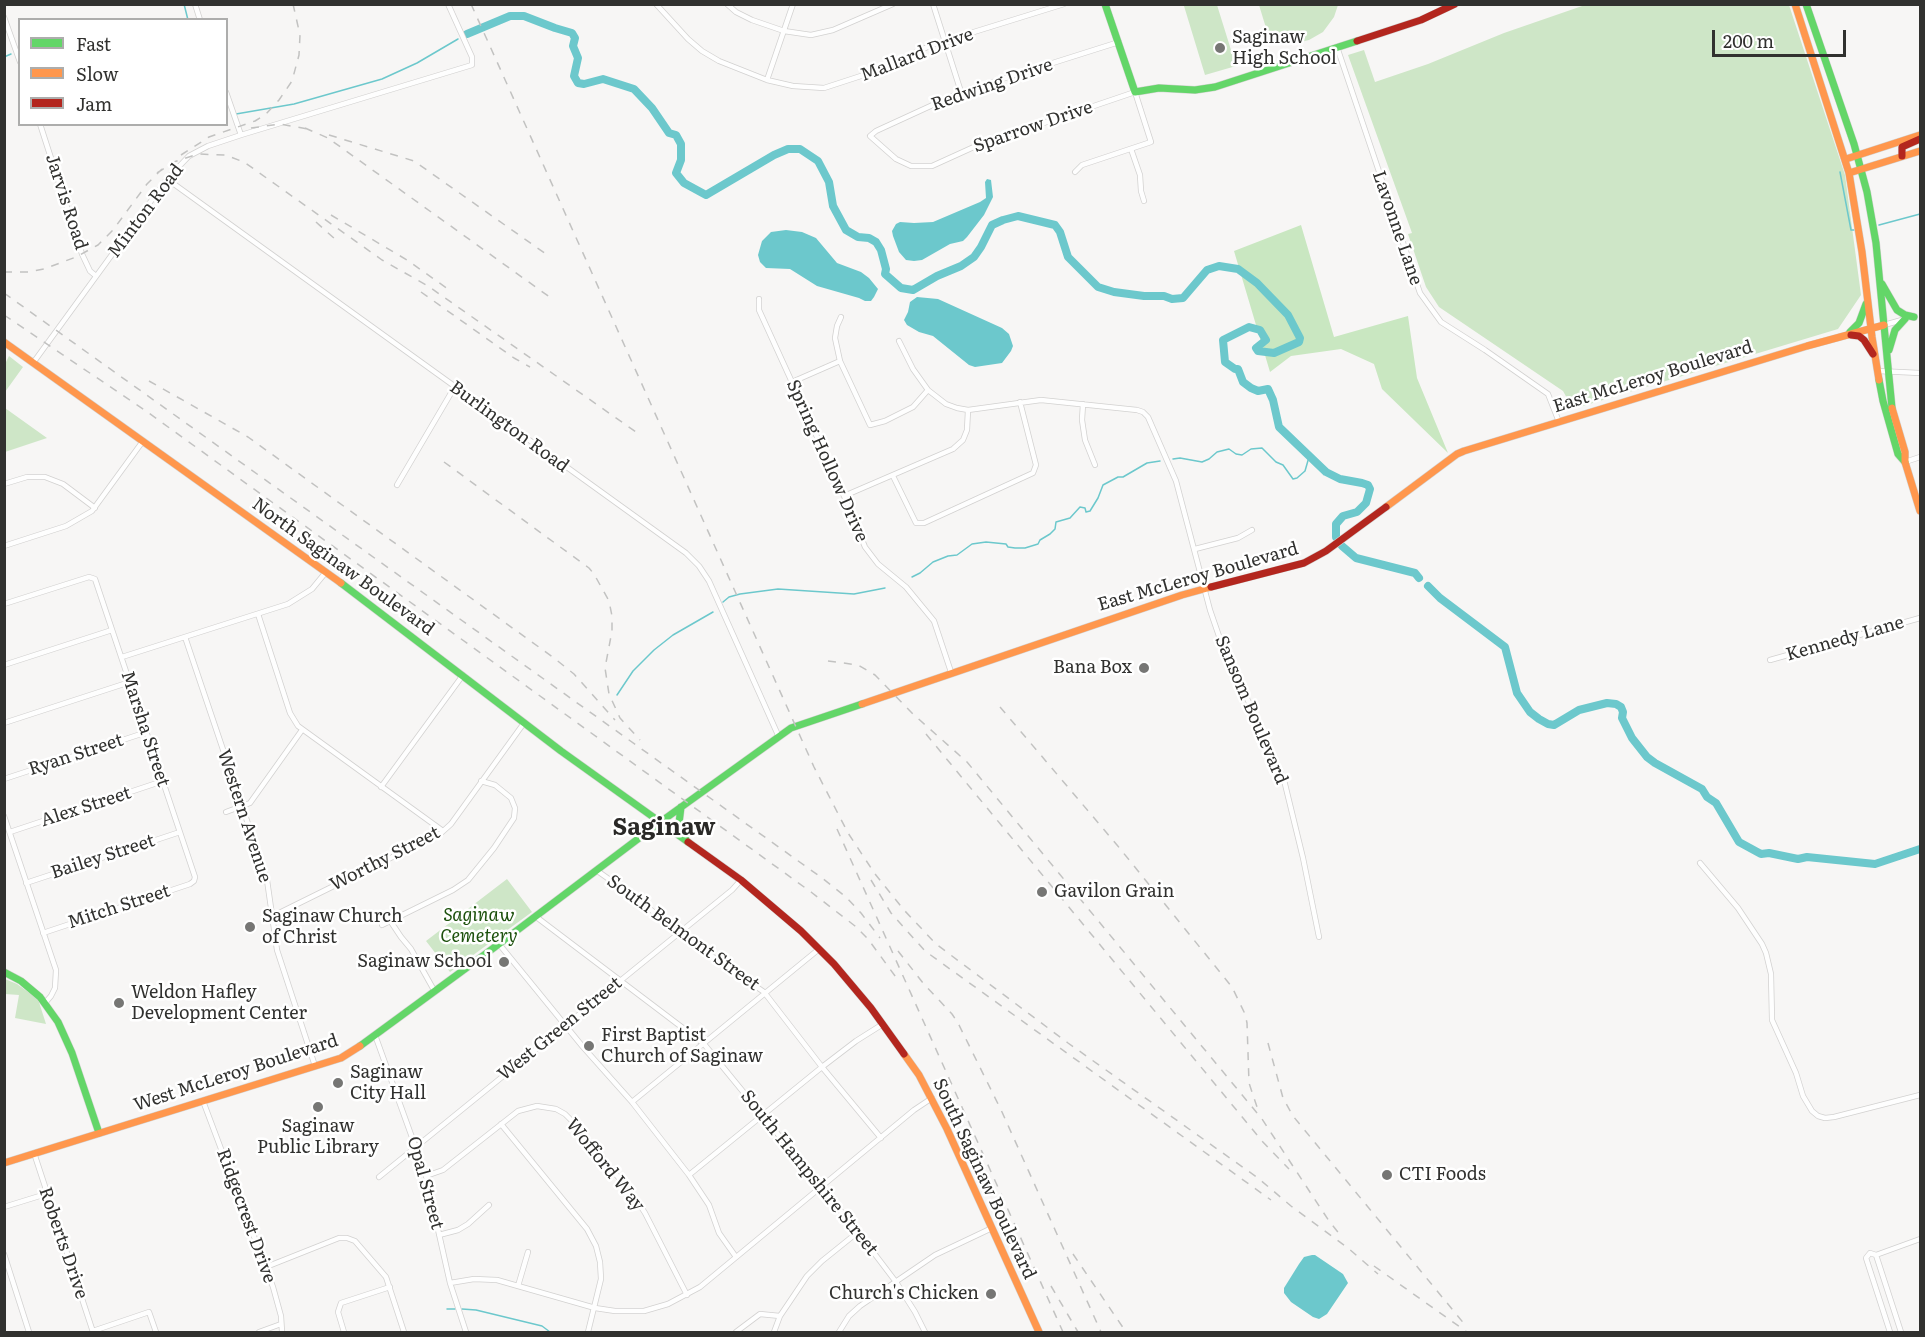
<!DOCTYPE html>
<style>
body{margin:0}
#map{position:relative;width:1925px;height:1337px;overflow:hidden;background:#f7f6f5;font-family:Literata,serif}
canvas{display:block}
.frame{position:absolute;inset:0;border:6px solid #31312f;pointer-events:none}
.legend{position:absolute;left:18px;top:18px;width:210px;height:108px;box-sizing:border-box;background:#fff;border:2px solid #adadac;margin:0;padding:8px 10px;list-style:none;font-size:18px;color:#31312f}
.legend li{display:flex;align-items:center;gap:12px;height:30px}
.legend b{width:30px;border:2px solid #adadac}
.scale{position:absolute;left:1712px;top:30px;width:134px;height:27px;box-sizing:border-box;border:3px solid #31312f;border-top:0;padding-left:8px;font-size:18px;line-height:21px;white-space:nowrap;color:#31312f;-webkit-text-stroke:4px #fff;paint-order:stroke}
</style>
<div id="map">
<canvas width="1925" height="1337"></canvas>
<div class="frame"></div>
<ul class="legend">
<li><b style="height:8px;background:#63d668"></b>Fast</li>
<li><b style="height:8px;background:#ff974d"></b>Slow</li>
<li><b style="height:8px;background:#b3261e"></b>Jam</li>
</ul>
<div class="scale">200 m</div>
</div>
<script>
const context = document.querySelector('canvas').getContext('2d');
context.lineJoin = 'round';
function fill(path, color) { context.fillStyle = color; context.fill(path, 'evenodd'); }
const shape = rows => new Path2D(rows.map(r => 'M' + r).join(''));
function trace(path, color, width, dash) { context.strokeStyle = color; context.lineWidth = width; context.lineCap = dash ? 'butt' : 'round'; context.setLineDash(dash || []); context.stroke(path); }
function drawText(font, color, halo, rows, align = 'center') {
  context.font = font + ' Literata,serif'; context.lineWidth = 5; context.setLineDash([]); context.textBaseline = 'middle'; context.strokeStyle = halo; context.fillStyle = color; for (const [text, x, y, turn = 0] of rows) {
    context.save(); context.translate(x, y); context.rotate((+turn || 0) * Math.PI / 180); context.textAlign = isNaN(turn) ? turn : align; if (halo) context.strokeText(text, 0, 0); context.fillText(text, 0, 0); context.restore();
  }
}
fill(shape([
 [1187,5,1217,5,1236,66,1205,75,1184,6],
 [1259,5,1259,4,1338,5,1334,17,1323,32,1309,40,1292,44,1270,41],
 [1585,5,1789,5,1845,175,1861,295,1838,329,1573,409,1563,391,1439,307,1426,287,1408,234,1412,233,1348,55,1364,50,1375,82,1428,64,1504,33],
 [9,356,23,367,5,392,5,364],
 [4,408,5,408,47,438,5,452],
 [507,879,532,912,450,972,426,941],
 [5,979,17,984,38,999,46,1024,15,1018,19,995,5,994]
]), '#cee6c7');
fill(shape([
 [1301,225,1334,337,1408,316,1417,378,1448,453,1382,389,1374,364,1341,349,1291,356,1270,372,1234,251]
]), '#c9e7c1');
fill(shape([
 [987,179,991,180,993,197,984,215,967,237,963,241,950,244,922,260,914,261,906,260,899,252,893,236,892,231,896,224,900,222,914,223,933,222,980,202,986,198,985,182],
 [786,230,802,232,816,238,837,263,861,272,869,278,878,289,874,297,871,301,865,301,859,298,817,286,790,269,766,268,760,262,758,255,762,241,771,232],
 [917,297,938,299,1002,328,1009,334,1013,346,1011,351,1002,363,975,367,969,365,933,336,919,332,907,325,904,320,908,312,910,302],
 [1312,1255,1315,1255,1343,1274,1348,1283,1327,1314,1319,1319,1313,1317,1291,1302,1284,1293,1284,1288,1299,1264,1304,1257]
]), '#6cc8cc');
trace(shape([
 [184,4,188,20],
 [4,57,11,54],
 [236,114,294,104,382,79,417,63,458,39],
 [1840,172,1851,230,1854,230],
 [1879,225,1920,214],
 [1173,459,1180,458,1202,462,1209,459,1217,452,1229,449,1236,454,1242,455,1251,449,1262,448,1276,462,1283,465,1293,479,1297,478,1305,471,1309,457],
 [912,577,920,573,933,562,948,556,957,555,972,544,986,542,1006,544,1008,547,1015,548,1025,548,1038,544,1040,540,1050,534,1055,529,1056,522,1070,518,1080,507,1085,508,1086,512,1090,511,1098,498,1103,485,1118,477,1123,477,1147,463,1160,461],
 [723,602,729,597,740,594,778,589,854,594,885,588],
 [617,695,633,671,654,650,673,635,713,612],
 [447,1309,455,1309],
 [462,1309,476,1310,542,1326,550,1332]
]), '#6cc8cc', 1.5);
trace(shape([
 [467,34,510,16,524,16,555,28,572,33,575,38,573,46,578,58,574,76,578,83,584,84,603,79,634,89,652,108,669,133,676,135,681,144,681,160,676,173,684,183,706,195,774,155,788,149,800,149,818,161,829,182,833,206,846,230,858,237,869,238,876,242,881,250,886,269,885,274,901,288,913,290,937,276,961,266,974,257,981,247,992,225,1003,220,1018,216,1055,225,1060,232,1068,257,1098,287,1114,292,1144,296,1164,296,1172,299,1183,298,1207,270,1219,266,1238,269,1257,283,1288,315,1300,338,1299,342,1274,353,1258,351,1256,348,1266,340,1260,330,1249,327,1223,340,1225,362,1235,369,1238,369,1243,382,1251,388,1258,391,1268,389,1273,400,1279,427,1326,472,1340,479,1362,483,1368,485,1370,489,1366,503,1357,512,1343,516,1336,524,1336,537],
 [1342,546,1356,558,1415,573,1419,578],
 [1428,586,1440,598,1505,647,1517,693,1530,712,1539,719,1548,724,1554,725,1579,710,1607,703,1616,704,1621,707,1623,712,1622,718,1632,738,1647,757,1655,763,1702,789,1707,797,1716,803,1739,842,1761,854,1769,853,1798,859,1807,857,1875,864,1920,849]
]), '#6cc8cc', 8);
const street = shape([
 [195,4,200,20],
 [656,4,688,39,702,51,719,61,767,80,793,86,824,88,870,73,932,45,1064,4],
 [727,4,736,12,752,20,784,31,811,35,833,30,893,4],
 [933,4,961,92],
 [4,17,20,62],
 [1337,47,1420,293,1441,322,1485,350,1548,394,1559,422],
 [767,80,793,4],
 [226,92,241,135],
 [40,124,82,254,90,271,96,276],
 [1131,149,1140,175,1141,191,1144,201],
 [1075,172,1082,165,1151,142,1135,92,976,146,932,166,911,166,896,159,870,136,876,131,961,92,1119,42],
 [167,179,686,553,699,566,709,581,778,735],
 [759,299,759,310,844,496,865,547,878,564,906,587,934,621,951,672],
 [841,317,837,326,835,338,840,361,870,425,885,421,913,407,928,390],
 [1884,325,1902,320],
 [899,341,913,369,928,390,946,404,957,408,968,410,1041,400,1137,410,1143,412,1148,417,1176,481,1210,610,1220,639,1284,780,1303,858,1319,937],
 [33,363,167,179,189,156,208,146,241,135,472,65,472,57,448,4],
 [1878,371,1920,373],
 [792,382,840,361],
 [1083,404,1082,420,1085,440,1095,465],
 [1905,462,1920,457],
 [893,476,916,523,924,523,1033,473,1036,465,1020,402],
 [4,484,27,477,45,477,63,484,95,508],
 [397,485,454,388],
 [844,496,953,449,963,440,967,430,968,410],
 [4,546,66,526,92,511,143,441],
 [1195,549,1238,538,1252,530],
 [4,604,89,577,95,579,195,877,194,881,190,884,43,933],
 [258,614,290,713,298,726,443,831],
 [185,637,267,880,277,950,315,1066],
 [122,657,288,604,312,589,326,572],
 [1770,660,1920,618],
 [4,665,112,630],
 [4,723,130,682],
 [4,779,147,732],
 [381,787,463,675],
 [226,812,250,803,302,730],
 [4,816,56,970,55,988,51,996,45,1003],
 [10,832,163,781],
 [1700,863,1738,908,1762,944,1766,953,1771,974,1772,1020,1796,1073,1803,1096,1812,1111,1818,1116,1825,1118,1834,1117,1920,1095],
 [596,870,643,903,678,933,764,992,822,1067,881,1138],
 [26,883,180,832],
 [535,916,704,1044,858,1232,896,1282,915,1312,925,1332],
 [271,917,441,833,451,824,524,723],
 [391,922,401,937,411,949,435,992],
 [382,925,453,890,468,880,494,848,514,818,515,808,511,798,495,785,481,781],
 [499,944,583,1047,632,1102,689,1175,709,1205,719,1233,736,1257],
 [375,1035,426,1176,450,1283,466,1332],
 [203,1101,273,1287,281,1316,282,1332],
 [632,1102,819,949],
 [501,1124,587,1229,596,1246,600,1262,601,1279,588,1332],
 [34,1153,93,1332],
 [689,1175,822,1067,856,1041,883,1024],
 [426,1176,443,1170,518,1111,537,1106,556,1109,565,1114,574,1123,636,1199,645,1213,687,1295],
 [379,1177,732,890,741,880],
 [4,1207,46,1194],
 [439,1235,458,1230,468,1224,489,1205],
 [4,1254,29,1332],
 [1876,1255,1901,1332],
 [266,1267,339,1238,347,1238,355,1241,386,1277,404,1332],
 [450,1283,474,1279,497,1280,595,1308,615,1311,644,1311,668,1304,700,1287,914,1110,932,1098],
 [518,1286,528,1252],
 [93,1331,149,1312,156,1332],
 [259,1332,281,1324],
 [344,1332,338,1312,341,1303,390,1287],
 [736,1332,760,1314,780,1316],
 [774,1332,780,1316,807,1276,822,1261,858,1232],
 [839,1332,849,1316,860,1306,935,1255,992,1228],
 [1890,1332,1866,1258,1870,1253,1876,1255,1920,1239]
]);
const fast = shape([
 [1105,4,1135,92,1159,88,1195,90,1215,87,1357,41],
 [1806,4,1854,144,1867,192,1876,243,1892,408],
 [1882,284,1897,310,1905,315,1914,317],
 [1850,332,1859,323,1866,304],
 [1889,350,1895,330,1905,319],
 [1879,380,1883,401,1898,454,1905,462],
 [341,583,561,751,688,842],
 [681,807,679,823,686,840],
 [4,972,21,981,40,997,58,1022,72,1053,99,1133],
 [360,1046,499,944,659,823,791,728,862,704]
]);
const slow = shape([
 [1795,4,1849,173,1862,252,1872,337,1879,380],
 [1846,159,1920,135],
 [1849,173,1920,151],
 [4,342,341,583],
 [1892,408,1905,452,1905,462,1920,511],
 [1386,507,1457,454,1464,451,1807,346,1884,325],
 [862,704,1182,595,1211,587],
 [904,1054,919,1075,947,1129,1039,1332],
 [4,1163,341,1058,360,1046]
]);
const jam = shape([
 [1357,41,1421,20,1455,4],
 [1902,156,1902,147,1920,139],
 [1851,335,1859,336,1864,340,1873,354],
 [1211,587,1304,563,1326,551,1386,507],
 [688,842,741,880,801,931,834,964,871,1008,904,1054]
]);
trace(street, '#d2d1d0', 6);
trace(fast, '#d2d1d0', 8);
trace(slow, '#d2d1d0', 8);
trace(jam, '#d2d1d0', 8);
trace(street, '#fefefe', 4.5);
trace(fast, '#63d668', 7);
trace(slow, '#ff974d', 7);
trace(jam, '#b3261e', 7);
trace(shape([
 [471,4,814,767,848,833,875,874,904,910,936,944,1068,1043,1258,1178,1291,1206,1348,1248,1378,1274],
 [251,128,280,124,313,130],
 [305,128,328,138,551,298],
 [329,135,414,161,546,254],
 [181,155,209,137,255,121,266,114,279,100,292,81,299,55,300,35,293,4],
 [157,173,174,162,198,154,225,155,244,162,382,260,428,286,636,432],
 [331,215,407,260,448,289],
 [316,222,336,240],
 [4,272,28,272,44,269,76,257,98,245,113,230,147,184,162,169],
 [421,292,514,358,530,367],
 [4,293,822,878,846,897,861,913,880,938],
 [4,315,146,411,811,892,855,926,868,939,898,980],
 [149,381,248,437,554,658,574,674,615,720],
 [444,462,589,568,594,574,609,601,612,616,612,631,605,668,609,694,620,718,640,740],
 [828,661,858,665,875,675,913,714,967,762,1262,1119,1329,1221,1341,1236],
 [1000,707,1117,845,1232,987,1245,1014,1247,1023,1249,1083,1257,1107],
 [926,734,1262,1141,1289,1169],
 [837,829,1063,1332],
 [871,880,891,913,925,951,1271,1200],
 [898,951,923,983,952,1014,958,1023,1002,1112,1101,1332],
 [1268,1043,1283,1098,1293,1116,1466,1326],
 [1073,1254,1126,1332],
 [1374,1266,1467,1332],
 [1051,1286,1078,1332]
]), '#c2c2c1', 1.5, [8, 8]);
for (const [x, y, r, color] of [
 [1220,48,6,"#767674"],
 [1144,668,6,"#767674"],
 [1042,892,6,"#767674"],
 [250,927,6,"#767674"],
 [504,962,6,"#767674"],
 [119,1003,6,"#767674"],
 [589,1046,6,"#767674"],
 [338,1083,6,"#767674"],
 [318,1107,6,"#767674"],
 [1387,1175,6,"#767674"],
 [991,1294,6,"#767674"]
]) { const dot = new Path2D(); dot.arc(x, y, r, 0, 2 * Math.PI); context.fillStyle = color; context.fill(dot); trace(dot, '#fff', 2); }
drawText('18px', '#31312f', '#fff', [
 ["Saginaw",1232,38],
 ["High School",1232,59],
 ["Bana Box",1132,668,"right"],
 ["Gavilon Grain",1054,892],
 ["Saginaw Church",262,917],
 ["of Christ",262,938],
 ["Saginaw School",492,962,"right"],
 ["Weldon Hafley",131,993],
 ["Development Center",131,1014],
 ["First Baptist",601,1036],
 ["Church of Saginaw",601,1057],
 ["Saginaw",350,1073],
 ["City Hall",350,1094],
 ["Saginaw",318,1127,"center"],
 ["Public Library",318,1148,"center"],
 ["CTI Foods",1399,1175],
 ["Church's Chicken",979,1294,"right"]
], 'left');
drawText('18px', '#31312f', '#fff', [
 ["Mallard Drive",917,55,-21],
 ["Redwing Drive",992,85,-19],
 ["Sparrow Drive",1033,127,-19],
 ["Jarvis Road",66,202,72],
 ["Minton Road",146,211,-53],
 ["Lavonne Lane",1397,228,71],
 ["East McLeroy Boulevard",1653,377,-17],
 ["Burlington Road",509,427,36],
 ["Spring Hollow Drive",827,461,66],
 ["North Saginaw Boulevard",343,567,36],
 ["East McLeroy Boulevard",1198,577,-16],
 ["Kennedy Lane",1845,639,-16],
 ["Sansom Boulevard",1251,710,67],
 ["Marsha Street",145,729,72],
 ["Ryan Street",76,755,-18],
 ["Alex Street",86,807,-18],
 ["Western Avenue",244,816,72],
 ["Bailey Street",103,857,-18],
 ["Worthy Street",385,859,-27],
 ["Mitch Street",119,907,-18],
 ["South Belmont Street",683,933,36],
 ["West Green Street",560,1029,-39],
 ["West McLeroy Boulevard",236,1073,-18],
 ["Wofford Way",605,1165,51],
 ["South Hampshire Street",809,1173,51],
 ["South Saginaw Boulevard",984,1179,65],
 ["Opal Street",425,1183,75],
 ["Ridgecrest Drive",246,1216,70],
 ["Roberts Drive",63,1243,71]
]);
drawText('italic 18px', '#1d510d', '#fff', [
 ["Saginaw",479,916],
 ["Cemetery",479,937]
]);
drawText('bold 24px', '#2a2927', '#fff', [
 ["Saginaw",664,828]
]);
</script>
